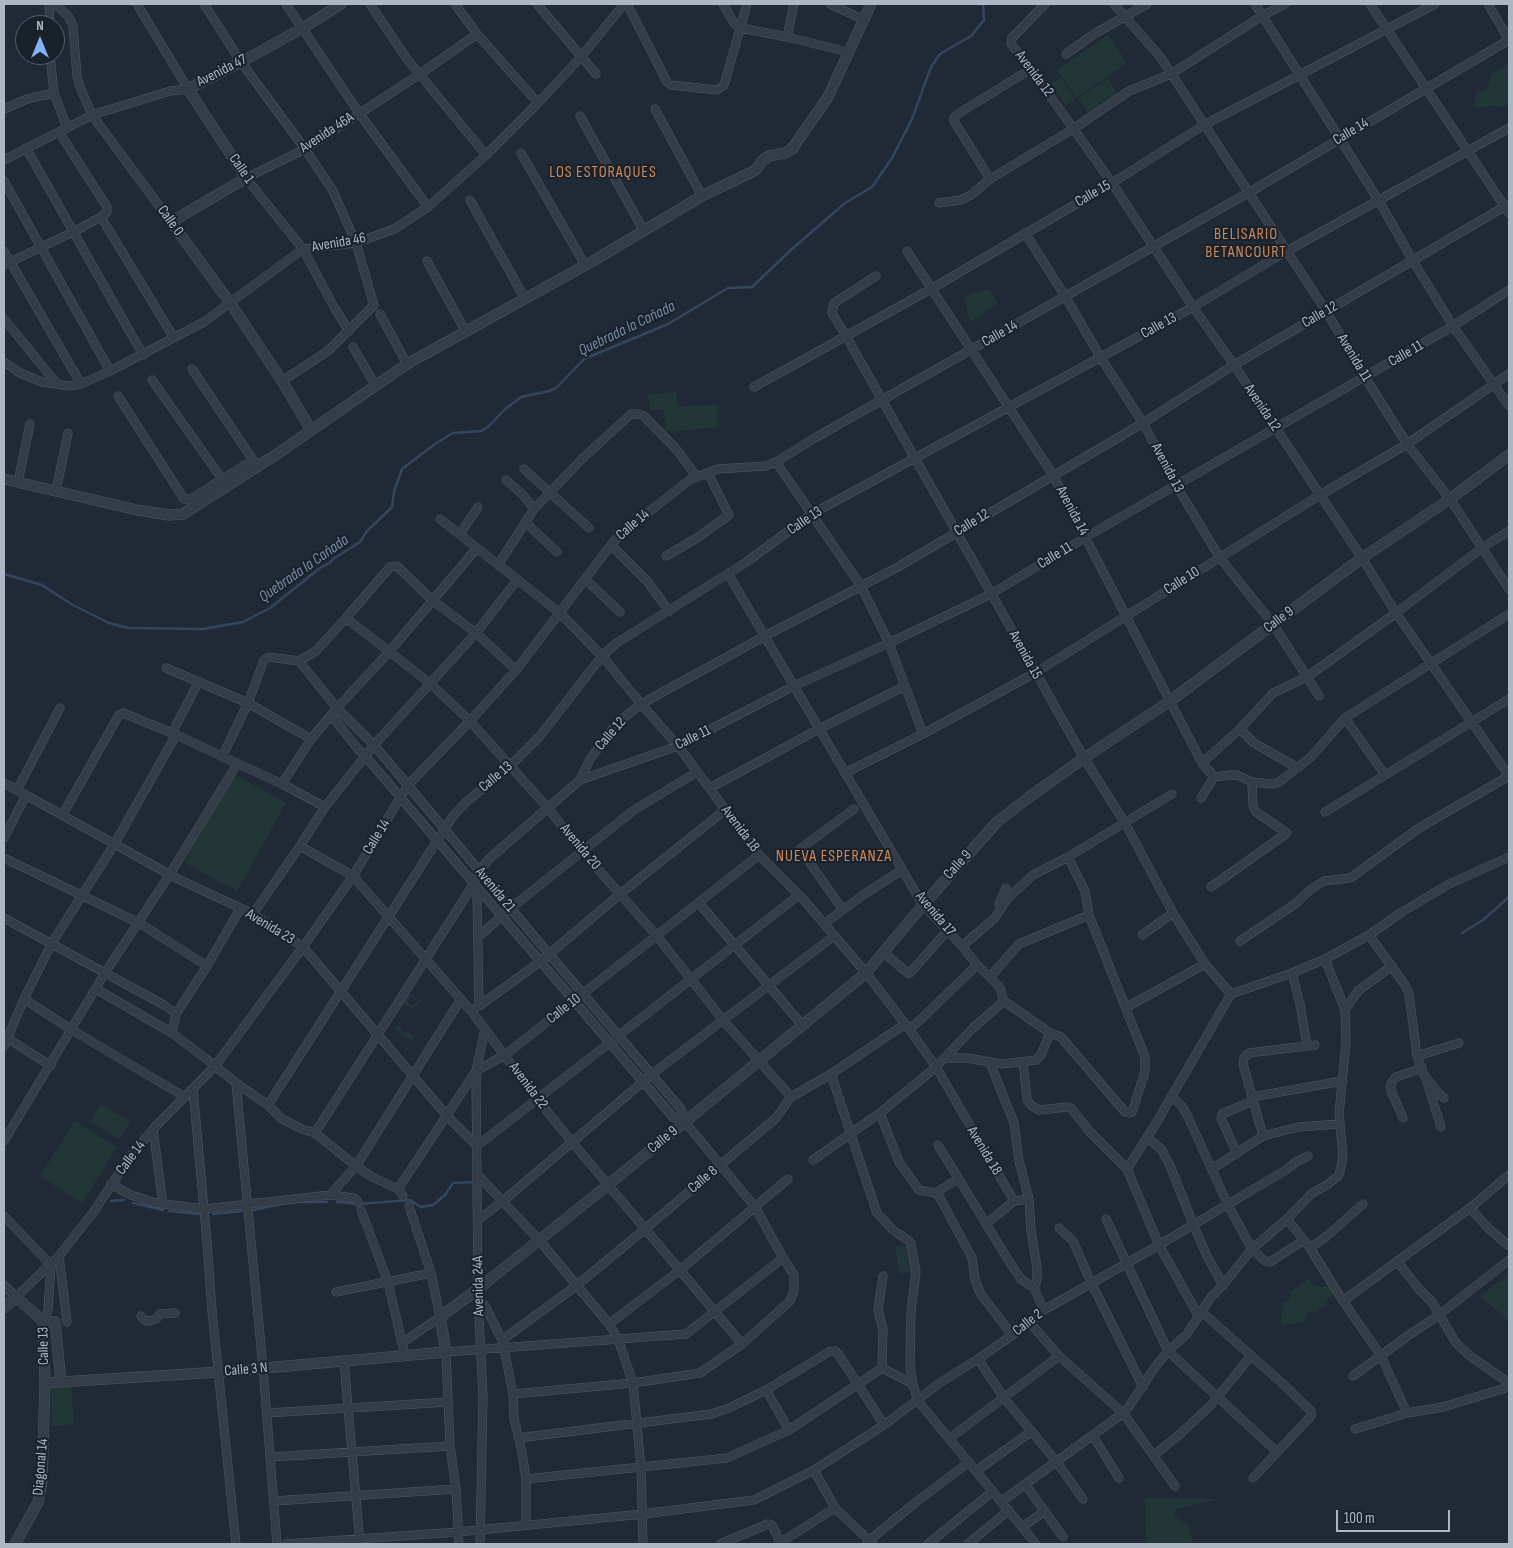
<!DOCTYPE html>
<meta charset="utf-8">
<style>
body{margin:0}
#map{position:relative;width:1513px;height:1548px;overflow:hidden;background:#202a36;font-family:"Sofia Sans Condensed",sans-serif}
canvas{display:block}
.frame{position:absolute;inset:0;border:5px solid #adb7c4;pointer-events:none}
.north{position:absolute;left:15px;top:15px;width:50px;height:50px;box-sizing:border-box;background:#19212b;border:1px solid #545d68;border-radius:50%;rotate:0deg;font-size:14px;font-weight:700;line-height:20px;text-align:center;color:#adb7c4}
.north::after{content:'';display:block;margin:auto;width:18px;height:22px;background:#80b2f6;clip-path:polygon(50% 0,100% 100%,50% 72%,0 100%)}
.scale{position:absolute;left:1336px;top:1510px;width:114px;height:22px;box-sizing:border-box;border:2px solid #adb7c4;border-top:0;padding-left:6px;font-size:15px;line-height:18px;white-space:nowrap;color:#adb7c4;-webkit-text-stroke:4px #19212b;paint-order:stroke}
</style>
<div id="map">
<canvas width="1513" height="1548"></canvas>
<div class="frame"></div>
<div class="north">N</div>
<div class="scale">100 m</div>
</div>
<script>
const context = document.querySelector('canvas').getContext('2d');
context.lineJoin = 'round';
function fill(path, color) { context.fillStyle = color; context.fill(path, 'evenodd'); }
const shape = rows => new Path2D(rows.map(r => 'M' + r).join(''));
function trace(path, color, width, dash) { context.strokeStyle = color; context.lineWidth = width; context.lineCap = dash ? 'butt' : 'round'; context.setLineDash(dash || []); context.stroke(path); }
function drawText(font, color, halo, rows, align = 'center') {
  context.font = font + ' "Sofia Sans Condensed",sans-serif'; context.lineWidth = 4; context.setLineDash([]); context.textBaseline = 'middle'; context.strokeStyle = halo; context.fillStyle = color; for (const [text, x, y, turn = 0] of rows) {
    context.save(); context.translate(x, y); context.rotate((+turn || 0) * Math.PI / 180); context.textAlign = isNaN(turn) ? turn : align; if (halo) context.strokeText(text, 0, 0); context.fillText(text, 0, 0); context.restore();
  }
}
fill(shape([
 [1108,35,1127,63,1076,98,1057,70],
 [1509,65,1509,104,1502,108,1494,105,1482,108,1474,106,1476,93,1488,88,1491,74],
 [1061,78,1075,99,1066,106,1051,83],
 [1108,79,1117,93,1088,112,1078,98],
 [988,289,998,304,970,322,964,297],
 [676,392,678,406,717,405,717,427,665,432,664,410,650,410,648,395],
 [234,774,286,803,237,891,184,862],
 [408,994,415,996,408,999,407,1002,411,1005,415,1004,419,999,423,1000,412,1009,405,1004,402,1007,400,1006],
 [398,1026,401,1027,401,1031,405,1030,401,1033,408,1032,416,1039,410,1040,401,1035,395,1029],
 [101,1104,131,1122,119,1139,90,1121],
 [75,1121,117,1147,82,1203,40,1176],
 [910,1245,913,1272,899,1274,895,1247],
 [1509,1274,1509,1321,1480,1296],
 [1309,1278,1313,1284,1321,1287,1330,1286,1335,1296,1328,1297,1324,1307,1320,1307,1315,1312,1309,1311,1303,1322,1282,1325,1281,1320,1283,1303,1291,1298,1289,1293],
 [71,1387,74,1425,52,1426,51,1389],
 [1145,1498,1218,1499,1176,1509,1174,1516,1188,1525,1193,1544,1146,1544]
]), '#223637');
trace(shape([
 [4,574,42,585,71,604,109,623,128,628,203,629,243,622,270,608,320,568,331,562,333,559,360,542,367,531,392,507,394,492,402,469,435,444,453,433,481,431,488,427,504,410,521,397,549,391,556,388,584,359,668,324,728,288,752,287,792,249,845,203,872,187,892,158,912,119,931,67,940,54,971,36,984,20,983,4],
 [1462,933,1483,920,1509,897],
 [111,1201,124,1200],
 [301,1202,327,1202],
 [337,1202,359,1204,410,1200,421,1207,433,1205,445,1195,453,1183,476,1182],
 [133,1203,163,1210],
 [253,1210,281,1204],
 [169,1211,199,1214],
 [213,1214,242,1211]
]), '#33465e', 2.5);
const minor = shape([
 [49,4,50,25],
 [55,4,68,16,73,26,77,76,80,87,92,115,171,222],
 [204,4,241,62,305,149,333,191,356,243,374,305,328,351,282,381],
 [286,4,359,113,428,207],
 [370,4,407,59,486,155],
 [455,4,477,34,538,103],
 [537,4,596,74],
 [627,4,667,82,671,85,717,90,724,85,747,4],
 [723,4,734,23,741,28,787,37,848,52],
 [830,4,864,20],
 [1045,4,1012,38,1011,44,1031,69,1112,183,1193,307,1234,365,1362,558,1396,613,1509,776],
 [1114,4,1161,58,1326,311,1365,377,1407,444,1450,499,1509,589],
 [1255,4,1379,201,1413,261,1453,326,1509,406],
 [1370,4,1509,213],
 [1488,4,1509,40],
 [787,37,794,4],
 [1066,54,1094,34,1147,4],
 [50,55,54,93,67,128],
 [4,109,27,99,54,93],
 [655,109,702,196],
 [580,116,644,231],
 [26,148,143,355],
 [521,153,585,265],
 [4,160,92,115,170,91,188,89,137,4],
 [990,179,954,121,954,118,956,115,1031,69],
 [4,181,110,371],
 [470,200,525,299],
 [939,203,961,200,971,195,990,179,1073,129,1129,91,1171,74,1262,16,1285,4],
 [101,217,174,338],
 [1025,233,1065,296,1101,358,1143,423,1176,485,1220,558,1273,624,1319,696],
 [4,251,81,384],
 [907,251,1053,475,1202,763,1214,777],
 [427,261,466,332],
 [4,265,73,232,101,217,107,212,107,207,59,132],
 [876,276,834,303,832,313,846,336,1084,758,1125,823,1173,913,1205,964,1231,994],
 [380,314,407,364],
 [4,319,57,384],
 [349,331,334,307,303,249,246,178,305,149,420,74,477,34],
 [353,347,376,386],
 [4,362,20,373,42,382,69,386,81,384,110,371,204,322,303,249,356,243,396,228,428,207,486,155,538,103,581,57,624,4],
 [192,369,255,463],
 [152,380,222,479],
 [754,387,931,289,1112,183,1204,125,1435,4],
 [118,396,184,499,191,499,253,460],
 [776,462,861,586,889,643,923,734],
 [524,469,589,528],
 [506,480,523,495,534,509],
 [18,482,30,424],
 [56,491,68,433],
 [440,519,560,613,602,656,641,704,678,746,759,855,803,899,866,973,909,1029,936,1067,1014,1201],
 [525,522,557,552],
 [460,534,478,507],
 [611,545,647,581,669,611],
 [666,556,697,538,729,515,708,473],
 [498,565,534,509,583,458,631,414,637,414,644,416,676,449,697,477],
 [728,574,923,905,962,946,977,965,990,977,1000,988,1004,1001,1050,1033,1061,1037,1125,1112,1129,1113,1132,1112,1145,1072,1145,1057,1089,915,1085,891,1068,857],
 [585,579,620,612],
 [346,618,431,684,470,721,547,807,582,851,657,936,723,1020,791,1097],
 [299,661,337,708,374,745,549,954,681,1109,685,1122,755,1207,783,1258,794,1275,794,1290,790,1301,742,1344,700,1373,633,1383,513,1394],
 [166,668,248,703,311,739],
 [331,715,358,749,366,757,673,1117,685,1122],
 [1345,718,1385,775],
 [1240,729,1254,743,1298,768],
 [172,733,198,683],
 [222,757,248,703,264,660,269,657,299,661,316,651,346,618,390,567,397,566,432,600,476,633,516,670],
 [1202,763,1240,729,1273,693,1307,677,1396,613,1482,548,1509,531],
 [845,773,923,734,1035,673,1320,495,1407,444,1509,374],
 [1214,777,1230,775,1237,775,1252,782,1273,784,1279,782,1311,757,1345,718,1509,614],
 [580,780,678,746,794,686,889,643,991,594,1086,537,1453,326,1509,290],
 [4,783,176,878,253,914,303,947,448,1117,477,1146,799,895],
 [282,784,311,739,337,708,389,652,477,548],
 [710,788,819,729,905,686],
 [17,790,60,708],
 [1201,798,1214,777],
 [1325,812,1509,699],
 [63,814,119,715,123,713,172,733,282,784,325,807],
 [4,838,26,795],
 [300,846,353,876,472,1012,537,1099,572,1142,742,1344],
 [4,858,139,923,207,966],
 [473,885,477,896,479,1006,477,1007],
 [1211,887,1287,833,1256,812,1253,805,1252,782],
 [699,903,803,1026],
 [999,904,1006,888],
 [843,910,800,849,854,809],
 [253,914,300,846,325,807,374,745,476,633,517,580],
 [4,918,164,1005,176,1014,172,1033],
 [824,924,863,895,902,870],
 [1142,935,1173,913],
 [1369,935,1405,985,1409,994,1417,1056,1424,1075,1438,1093,1444,1098],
 [478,937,511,908,634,810,697,772],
 [1240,941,1295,904,1311,889,1324,881,1350,878,1356,874,1419,828,1509,776],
 [962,946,995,918,1007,899,1033,875,1068,857,1172,794],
 [883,952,909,974,947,931],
 [1325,959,1345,1010],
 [1292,973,1300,1004,1307,1046],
 [990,977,1019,944,1089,915],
 [96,989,172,1033,205,1058,236,1083,268,1105,282,1119,302,1129,315,1133,356,1166,372,1177,398,1189,403,1196],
 [1231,994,1292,973,1325,959,1369,935,1402,912,1449,884,1509,857],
 [24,999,72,1030,185,1097],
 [479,1006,541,961,620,894,725,810],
 [1127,1007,1205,964],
 [176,1014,207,966,240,909],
 [909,1029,919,1021,977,965],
 [4,1036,51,1066],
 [4,1046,24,999,52,943,115,843,176,735],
 [1417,1056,1459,1043],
 [946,1058,967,1058,1001,1064,1036,1060,1041,1055,1050,1033],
 [1023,1062,1027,1100,1032,1106,1039,1110,1067,1107,1071,1108,1090,1132,1127,1169,1159,1245,1198,1315],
 [990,1063,1014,1123,1019,1161,1029,1199,1031,1230,1037,1268,1037,1279,1034,1288],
 [831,1074,877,1213,893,1230,909,1241,911,1244,916,1272,911,1312,910,1367,913,1384,918,1401,1036,1544],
 [1427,1082,1441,1127],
 [236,1083,263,1368,277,1544],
 [193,1089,207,1242,212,1311,236,1544],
 [1171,1096,1182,1106,1188,1117,1228,1205,1252,1249,1265,1261,1270,1262,1304,1240],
 [1252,1097,1342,1081],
 [268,1105,453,816,465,803,510,766,540,736,602,656,618,642,745,563,812,514,1193,307,1287,251,1509,128],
 [880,1113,899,1162,919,1190,935,1193,939,1196,972,1258,975,1279,980,1293,1012,1335],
 [1403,1118,1392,1093,1390,1087,1392,1082,1396,1077,1422,1068],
 [153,1129,163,1205],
 [315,1133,473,885,479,871,490,858,580,780,590,759,616,724,641,704,765,636,898,567,1143,423,1234,365,1509,204],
 [1263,1136,1243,1064,1244,1058,1249,1053,1315,1045],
 [1147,1137,1162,1150,1171,1168,1193,1224,1207,1256,1223,1285],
 [4,1141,105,973,170,874,237,764],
 [938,1145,1010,1263,1021,1279,1034,1288,1044,1310],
 [1237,1154,1221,1118,1222,1114,1253,1101],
 [813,1160,880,1113,936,1067,973,1028,1004,1001],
 [1127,1169,1155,1125,1231,994],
 [1212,1169,1263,1136,1298,1127,1340,1124],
 [477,1174,539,1240,609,1324,618,1339,633,1383,641,1468,643,1544],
 [111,1184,131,1195,156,1203,204,1209,330,1195,354,1198,358,1202],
 [398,1189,476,1071,505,1055,759,855],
 [935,1193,958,1179],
 [330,1195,356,1166,461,999],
 [1470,1208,1488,1228,1509,1246],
 [361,1210,388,1282,405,1356],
 [4,1216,51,1265,48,1310,43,1321],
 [1106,1219,1168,1351,1277,1452],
 [1287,1219,1310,1248,1343,1301,1381,1356,1407,1413],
 [478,1220,503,1201,652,1074,834,936],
 [986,1224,1014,1201,1029,1199],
 [1059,1228,1073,1241,1091,1282,1143,1387],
 [1310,1248,1327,1236,1363,1204],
 [59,1256,67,1322],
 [1397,1261,1419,1289,1432,1302,1456,1343,1470,1356,1509,1383],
 [4,1285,16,1297,59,1256,95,1210,129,1158,153,1129,215,1066,303,947,353,876,408,785,470,721,516,670,614,541,650,511,691,479,718,469,765,466,776,462,813,439,1248,193,1509,40],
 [336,1292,431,1273],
 [478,1298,485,1306,502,1340,504,1348,513,1394,514,1418,522,1452,526,1479,526,1525],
 [1343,1301,1470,1208,1509,1175],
 [1202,1312,1283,1384,1311,1411,1311,1416,1253,1478],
 [141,1316,144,1320,149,1321,156,1319,160,1314,175,1313],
 [1030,1323,1059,1356,1123,1413,1175,1486],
 [609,1324,680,1270,788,1179],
 [502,1340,576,1286,645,1229,776,1118,791,1097,831,1074,905,1024],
 [402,1343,440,1317,431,1273,409,1206],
 [978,1359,1004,1398,1056,1461,1083,1499],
 [344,1361,360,1544],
 [882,1368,883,1329,878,1310,883,1276],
 [882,1368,913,1384],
 [1353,1376,1409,1335,1439,1315,1509,1260],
 [766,1390,789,1430],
 [267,1413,449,1402],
 [1355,1429,1407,1413,1443,1407,1509,1387],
 [1093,1436,1119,1478],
 [518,1438,711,1414,729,1408,766,1390,829,1352,835,1351,839,1355,884,1425],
 [950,1438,1059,1356],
 [1154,1455,1179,1435,1210,1406,1251,1356],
 [270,1457,450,1446],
 [814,1470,835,1508,873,1544],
 [976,1471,1032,1431],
 [526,1479,727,1458,789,1430,882,1368],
 [1025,1484,1063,1537],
 [274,1501,456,1489],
 [1002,1501,1126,1411,1155,1367,1168,1351,1187,1334,1211,1297,1223,1285,1252,1249,1287,1219,1312,1193,1327,1185,1339,1175,1343,1157,1339,1114,1346,1043,1345,1010,1358,991,1392,966],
 [1022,1527,1045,1511],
 [286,1544,458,1532,643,1514,754,1500,814,1470,884,1425,941,1382,978,1359,1030,1323,1044,1310,1159,1245,1286,1170,1296,1162,1308,1156],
 [459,1544,456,1489,450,1446,446,1352,686,1334,783,1258],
 [480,1544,483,1397,478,1298,476,1071,485,1029],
 [720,1544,768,1524,772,1525,781,1544],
 [778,1544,835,1508],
 [867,1544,877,1534,915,1503,969,1462],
 [928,1544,993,1491],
 [968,1544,1009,1510]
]);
const tertiary = shape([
 [311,430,282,381,231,304,171,222,246,178,188,89,241,62,303,28,341,4],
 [4,479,137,510,169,515,183,514,277,454,407,364,593,261,702,196,754,171,758,167,762,161,769,156,785,153,792,149,828,97,871,4],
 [4,1308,16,1297,43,1321],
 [43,1321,55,1322,61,1382],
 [45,1383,219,1372,446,1352,440,1317,478,1289,608,1185,866,973,923,905,997,822,1028,798,1084,758,1170,701,1362,558,1450,499,1509,455],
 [15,1544,38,1502,42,1482,45,1383,43,1321]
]);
trace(minor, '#4e5762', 9);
trace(tertiary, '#4e5762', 11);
trace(minor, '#333c47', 8);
trace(tertiary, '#333c47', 10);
drawText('15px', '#adb7c4', '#19212b', [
 ["Avenida 47",222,71,-27],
 ["Avenida 12",1034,74,53],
 ["Calle 14",1351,132,-31],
 ["Avenida 46A",327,133,-33],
 ["Calle 1",241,169,55],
 ["Calle 15",1093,194,-30],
 ["Calle 0",170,221,54],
 ["Avenida 46",339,243,-10],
 ["Calle 12",1320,315,-30],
 ["Calle 13",1159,326,-29],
 ["Calle 14",1000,334,-30],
 ["Calle 11",1406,354,-30],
 ["Avenida 11",1354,358,59],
 ["Avenida 12",1262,408,56],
 ["Avenida 13",1167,468,62],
 ["Avenida 14",1072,511,62],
 ["Calle 13",805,521,-34],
 ["Calle 12",972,523,-31],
 ["Calle 14",633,525,-41],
 ["Calle 11",1055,556,-31],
 ["Calle 10",1182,581,-32],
 ["Calle 9",1279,620,-37],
 ["Avenida 15",1025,655,61],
 ["Calle 12",611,734,-49],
 ["Calle 11",693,738,-26],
 ["Calle 13",496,777,-40],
 ["Avenida 18",740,829,53],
 ["Calle 14",377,837,-59],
 ["Avenida 20",580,847,50],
 ["Calle 9",958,865,-48],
 ["Avenida 21",495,890,50],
 ["Avenida 17",935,914,50],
 ["Avenida 23",270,927,31],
 ["Calle 10",564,1009,-38],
 ["Avenida 22",528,1086,53],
 ["Calle 9",663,1140,-39],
 ["Avenida 18",984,1151,59],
 ["Calle 14",131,1158,-53],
 ["Calle 8",703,1180,-40],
 ["Avenida 24A",479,1286,-91],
 ["Calle 2",1028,1323,-38],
 ["Calle 13",44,1346,-91],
 ["Calle 3 N",246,1370,-5],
 ["Diagonal 14",41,1467,-85]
]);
context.letterSpacing = '1px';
drawText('16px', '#d18a5a', '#19212b', [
 ["LOS ESTORAQUES",603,173],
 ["BELISARIO",1246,235],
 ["BETANCOURT",1246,253],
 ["NUEVA ESPERANZA",834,857]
]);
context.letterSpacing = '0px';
drawText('italic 16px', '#758eac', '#19212b', [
 ["Quebrada la Cañada",627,329,-26],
 ["Quebrada la Cañada",304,569,-35]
]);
</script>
